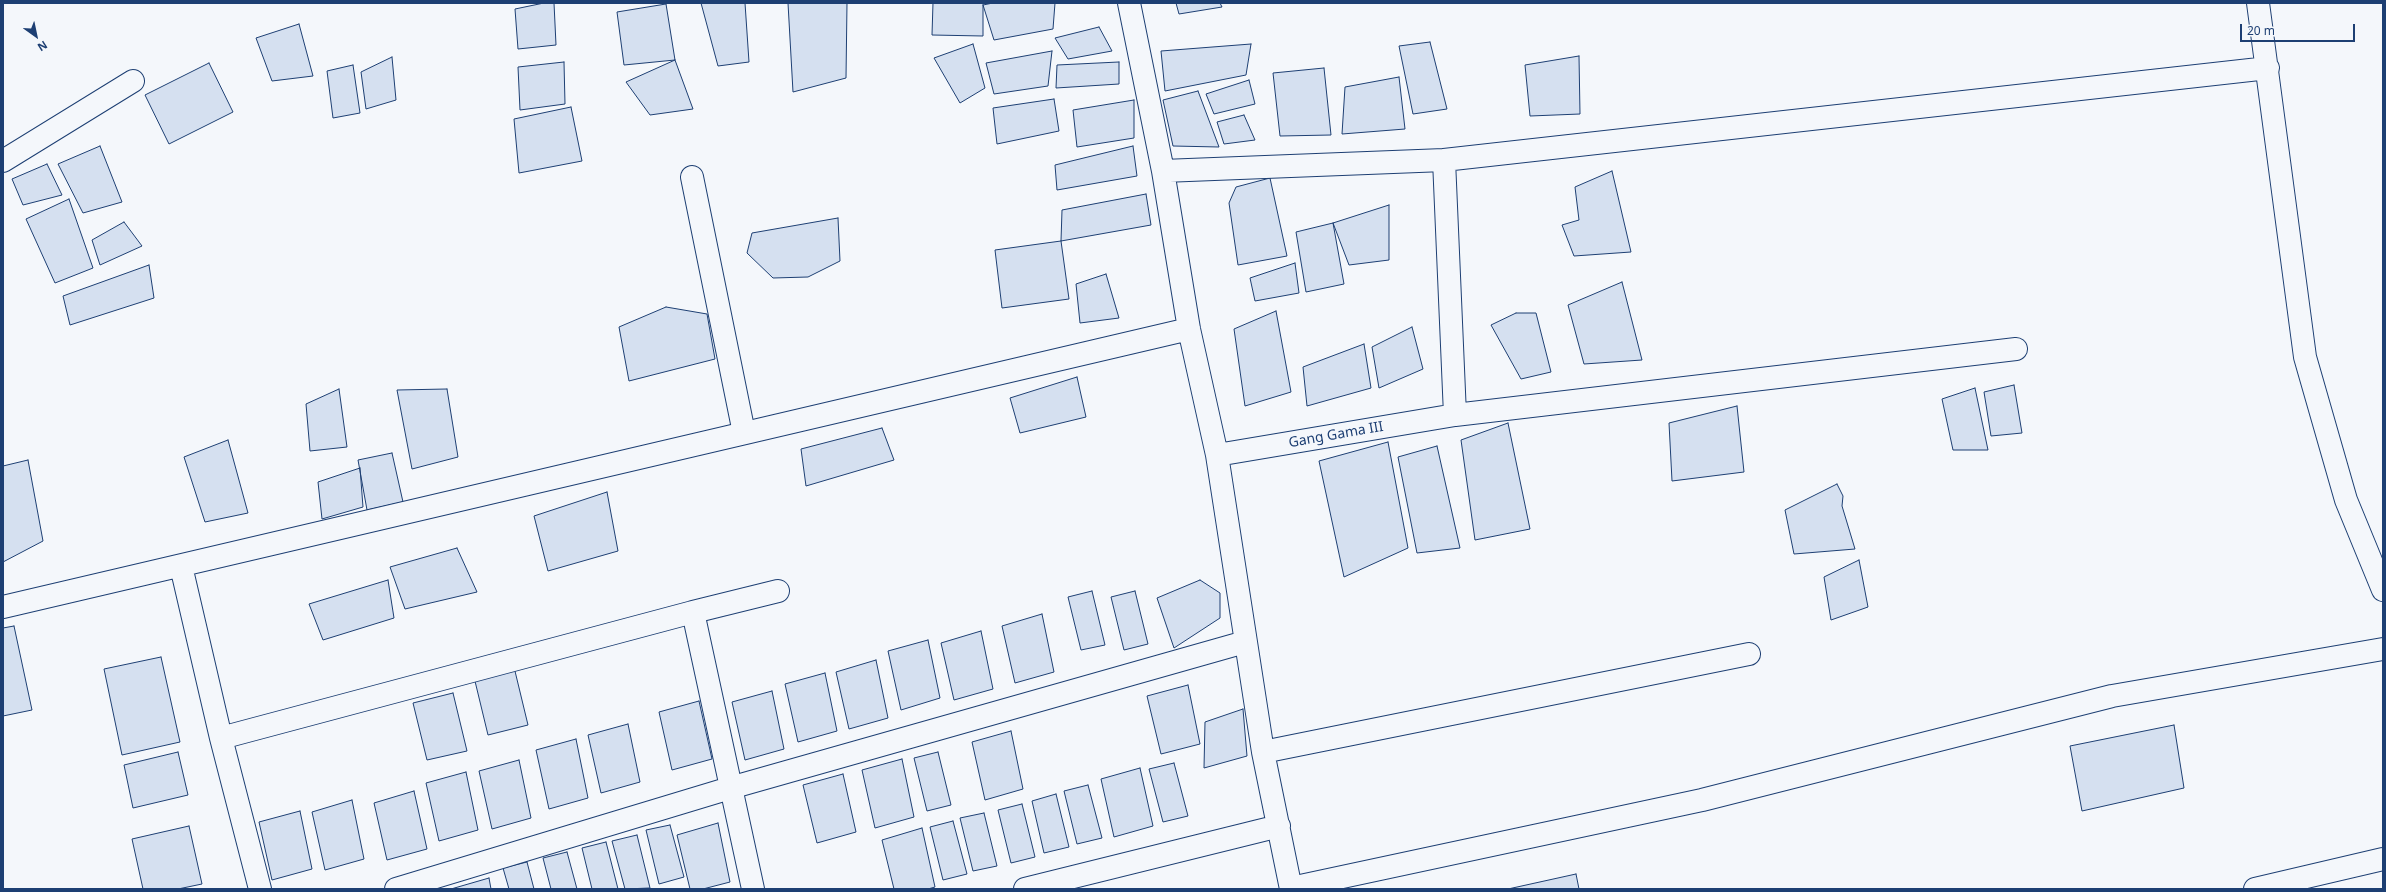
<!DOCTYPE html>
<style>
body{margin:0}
#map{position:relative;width:2386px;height:892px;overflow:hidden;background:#f4f7fb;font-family:"Noto Sans",sans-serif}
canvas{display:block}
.frame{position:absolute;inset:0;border:4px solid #1d3f73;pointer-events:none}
.north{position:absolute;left:16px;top:16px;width:40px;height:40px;-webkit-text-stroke:3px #f4f7fb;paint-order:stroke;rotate:147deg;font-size:11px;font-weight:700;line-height:16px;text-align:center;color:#1d3f73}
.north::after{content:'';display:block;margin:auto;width:14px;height:18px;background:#1d3f73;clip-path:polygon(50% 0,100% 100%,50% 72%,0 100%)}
.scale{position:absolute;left:2240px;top:24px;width:115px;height:18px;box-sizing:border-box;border:2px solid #1d3f73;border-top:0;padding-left:5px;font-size:12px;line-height:14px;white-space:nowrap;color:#1d3f73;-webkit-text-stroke:3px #f4f7fb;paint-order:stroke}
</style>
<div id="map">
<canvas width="2386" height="892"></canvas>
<div class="frame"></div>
<div class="north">N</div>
<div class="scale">20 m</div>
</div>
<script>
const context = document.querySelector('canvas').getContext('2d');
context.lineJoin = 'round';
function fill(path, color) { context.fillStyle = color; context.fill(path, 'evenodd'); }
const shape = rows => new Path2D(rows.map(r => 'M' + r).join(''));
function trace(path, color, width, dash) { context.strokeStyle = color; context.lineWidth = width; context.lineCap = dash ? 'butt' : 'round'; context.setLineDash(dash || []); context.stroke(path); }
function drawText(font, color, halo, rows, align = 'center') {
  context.font = font + ' "Noto Sans",sans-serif'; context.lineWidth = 3; context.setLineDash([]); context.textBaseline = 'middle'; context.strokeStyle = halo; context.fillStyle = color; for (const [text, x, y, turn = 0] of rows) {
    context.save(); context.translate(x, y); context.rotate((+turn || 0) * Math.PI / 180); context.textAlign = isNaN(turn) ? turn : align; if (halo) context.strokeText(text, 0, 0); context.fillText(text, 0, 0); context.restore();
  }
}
const building = shape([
 [544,3,554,3,556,45,518,49,515,9,544,3],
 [701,3,745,3,749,62,718,66,701,3],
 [788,3,847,3,846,78,793,92,788,3],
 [933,3,983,3,983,36,932,35,933,3],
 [993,3,1055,3,1053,29,994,40,983,5,993,3],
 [1176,3,1220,3,1222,7,1179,14,1176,3],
 [666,4,675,60,624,65,617,12,666,4],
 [299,24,313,76,272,81,256,38,299,24],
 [1099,27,1112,51,1068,59,1055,38,1099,27],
 [1430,42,1447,109,1413,114,1399,46,1430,42],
 [973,44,985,88,960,103,934,58,973,44],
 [1251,44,1246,75,1165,91,1161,51,1251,44],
 [1052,51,1048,86,994,94,986,63,1052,51],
 [1579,56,1580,114,1530,116,1525,65,1579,56],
 [392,57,396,100,366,109,361,72,392,57],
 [675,60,693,109,650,115,626,82,675,60],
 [564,62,565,104,520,110,518,67,564,62],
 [1119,62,1119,84,1056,88,1057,65,1119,62],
 [209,63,233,112,169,144,145,95,209,63],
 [353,65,360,113,333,118,327,71,353,65],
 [1324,68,1331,135,1280,136,1273,73,1324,68],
 [1399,77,1405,129,1342,134,1345,87,1399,77],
 [1249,80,1255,104,1214,114,1206,94,1249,80],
 [1198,91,1219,147,1173,146,1163,100,1198,91],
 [1054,99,1059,131,997,144,993,108,1054,99],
 [1134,100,1134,138,1077,147,1073,110,1134,100],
 [571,107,582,161,519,173,514,119,571,107],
 [1244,115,1255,140,1224,144,1217,122,1244,115],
 [100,146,122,202,83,213,58,164,100,146],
 [1133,146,1137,176,1057,190,1055,165,1133,146],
 [47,164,62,195,23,205,12,179,47,164],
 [1612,171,1631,252,1574,256,1562,225,1579,220,1575,187,1612,171],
 [1270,178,1287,256,1238,265,1229,203,1236,187,1270,178],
 [1146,194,1151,225,1061,241,1062,210,1146,194],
 [69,199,93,268,55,283,26,219,69,199],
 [1389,205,1389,260,1349,265,1333,223,1389,205],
 [838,218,840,261,808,277,773,278,747,253,752,233,838,218],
 [124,222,142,246,100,265,92,240,124,222],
 [1333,223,1344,284,1306,292,1296,232,1333,223],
 [1061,241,1069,299,1002,308,995,250,1061,241],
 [1295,263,1299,293,1255,301,1250,278,1295,263],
 [149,265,154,298,70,325,63,296,149,265],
 [1106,274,1119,318,1080,323,1076,284,1106,274],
 [1622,282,1642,360,1584,364,1568,305,1622,282],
 [666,307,707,314,715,359,629,381,619,327,666,307],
 [1276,311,1291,392,1245,406,1234,329,1276,311],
 [1516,313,1536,313,1551,372,1521,379,1491,325,1516,313],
 [1412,327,1423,369,1379,388,1372,347,1412,327],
 [1364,344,1371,388,1307,406,1303,367,1364,344],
 [1077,377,1086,417,1020,433,1010,398,1077,377],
 [2014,385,2022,433,1991,436,1984,392,2014,385],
 [1975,388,1988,450,1953,450,1942,399,1975,388],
 [339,389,347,447,310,451,306,404,339,389],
 [447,389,458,457,412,469,397,390,447,389],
 [1737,406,1744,472,1672,481,1669,423,1737,406],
 [1508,423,1530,529,1475,540,1461,440,1508,423],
 [882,428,894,460,806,486,801,449,882,428],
 [228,440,248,513,205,522,184,457,228,440],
 [1388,442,1408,548,1344,577,1319,461,1388,442],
 [1437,446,1460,548,1417,553,1398,457,1437,446],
 [392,453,403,502,367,510,358,460,392,453],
 [28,460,43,541,3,562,3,466,28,460],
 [360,468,363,507,322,519,318,482,360,468],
 [1837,484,1843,496,1842,506,1855,549,1794,554,1785,510,1837,484],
 [607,492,618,551,548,571,534,516,607,492],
 [457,548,477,592,405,609,390,567,457,548],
 [1859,560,1868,607,1831,620,1824,577,1859,560],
 [388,580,394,618,323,640,309,604,388,580],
 [1200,580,1220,593,1220,618,1174,648,1157,598,1200,580],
 [1092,591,1105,645,1081,650,1068,597,1092,591],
 [1135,591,1148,644,1124,650,1111,597,1135,591],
 [1042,614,1054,672,1015,683,1002,626,1042,614],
 [14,626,32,710,3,716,3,628,14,626],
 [981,631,993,689,954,700,941,643,981,631],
 [928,640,940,698,901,710,888,651,928,640],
 [161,657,180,742,122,755,104,669,161,657],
 [876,660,888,718,849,729,836,672,876,660],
 [514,667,528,725,488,735,474,677,514,667],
 [825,673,837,731,798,742,785,684,825,673],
 [1188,685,1200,744,1161,754,1147,696,1188,685],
 [772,691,784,749,745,760,732,702,772,691],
 [453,693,467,751,427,760,413,703,453,693],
 [699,701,712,759,672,770,659,712,699,701],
 [1243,709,1247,756,1204,768,1205,722,1243,709],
 [628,724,640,782,601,793,588,735,628,724],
 [2174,725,2184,788,2082,811,2070,746,2174,725],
 [1011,731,1023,789,985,800,972,742,1011,731],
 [576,739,588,798,549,809,536,750,576,739],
 [178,752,188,795,133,808,124,765,178,752],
 [938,752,951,805,927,811,914,758,938,752],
 [902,759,914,817,875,828,862,770,902,759],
 [519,760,531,818,492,829,479,771,519,760],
 [1174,763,1188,816,1163,822,1149,769,1174,763],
 [1140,768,1153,826,1114,837,1101,779,1140,768],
 [466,772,478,830,439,841,426,783,466,772],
 [843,774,856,832,817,843,803,785,843,774],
 [1088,785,1102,838,1077,844,1064,791,1088,785],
 [414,791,427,849,387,860,374,803,414,791],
 [1056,794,1069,847,1044,853,1032,801,1056,794],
 [352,800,364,859,325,870,312,812,352,800],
 [1022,804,1035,857,1011,863,998,810,1022,804],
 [300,811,312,869,272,880,259,822,300,811],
 [984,813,997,866,973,871,960,818,984,813],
 [953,821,967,874,943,880,930,827,953,821],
 [718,823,730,882,703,889,690,889,677,835,718,823],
 [670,825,684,877,659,884,646,830,670,825],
 [189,826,202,884,178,889,143,889,132,839,189,826],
 [922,828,935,887,928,889,894,889,882,840,922,828],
 [637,835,650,888,625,889,612,841,637,835],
 [606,842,618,889,592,889,582,848,606,842],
 [567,852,577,889,551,889,543,858,567,852],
 [527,862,534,889,509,889,503,868,527,862],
 [1576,874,1579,889,1508,889,1576,874],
 [489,878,491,889,451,889,489,878]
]);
fill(building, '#d5e0f0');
trace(building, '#1d3f73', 1);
const minor = shape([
 [1129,3,1163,171,1189,329,1217,455,1263,752,1291,889],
 [2258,3,2305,357,2346,500,2383,590],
 [1444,160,2268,68],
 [3,161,133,81],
 [1163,171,1444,160,1455,415],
 [692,177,744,433],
 [1217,455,1455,415,2016,349],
 [181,566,221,738,260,889],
 [3,607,1189,329],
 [693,612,778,591],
 [221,738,693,612,753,889],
 [1263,752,1749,654],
 [1291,888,1702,800,2112,696,2383,649],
 [396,889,730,788,1245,642],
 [1025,889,1279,826],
 [2255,889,2383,859]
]);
trace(minor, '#1d3f73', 24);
trace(minor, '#f4f7fb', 22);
drawText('14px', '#1d3f73', '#f4f7fb', [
 ["Gang Gama III",1336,435,-10]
]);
</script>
